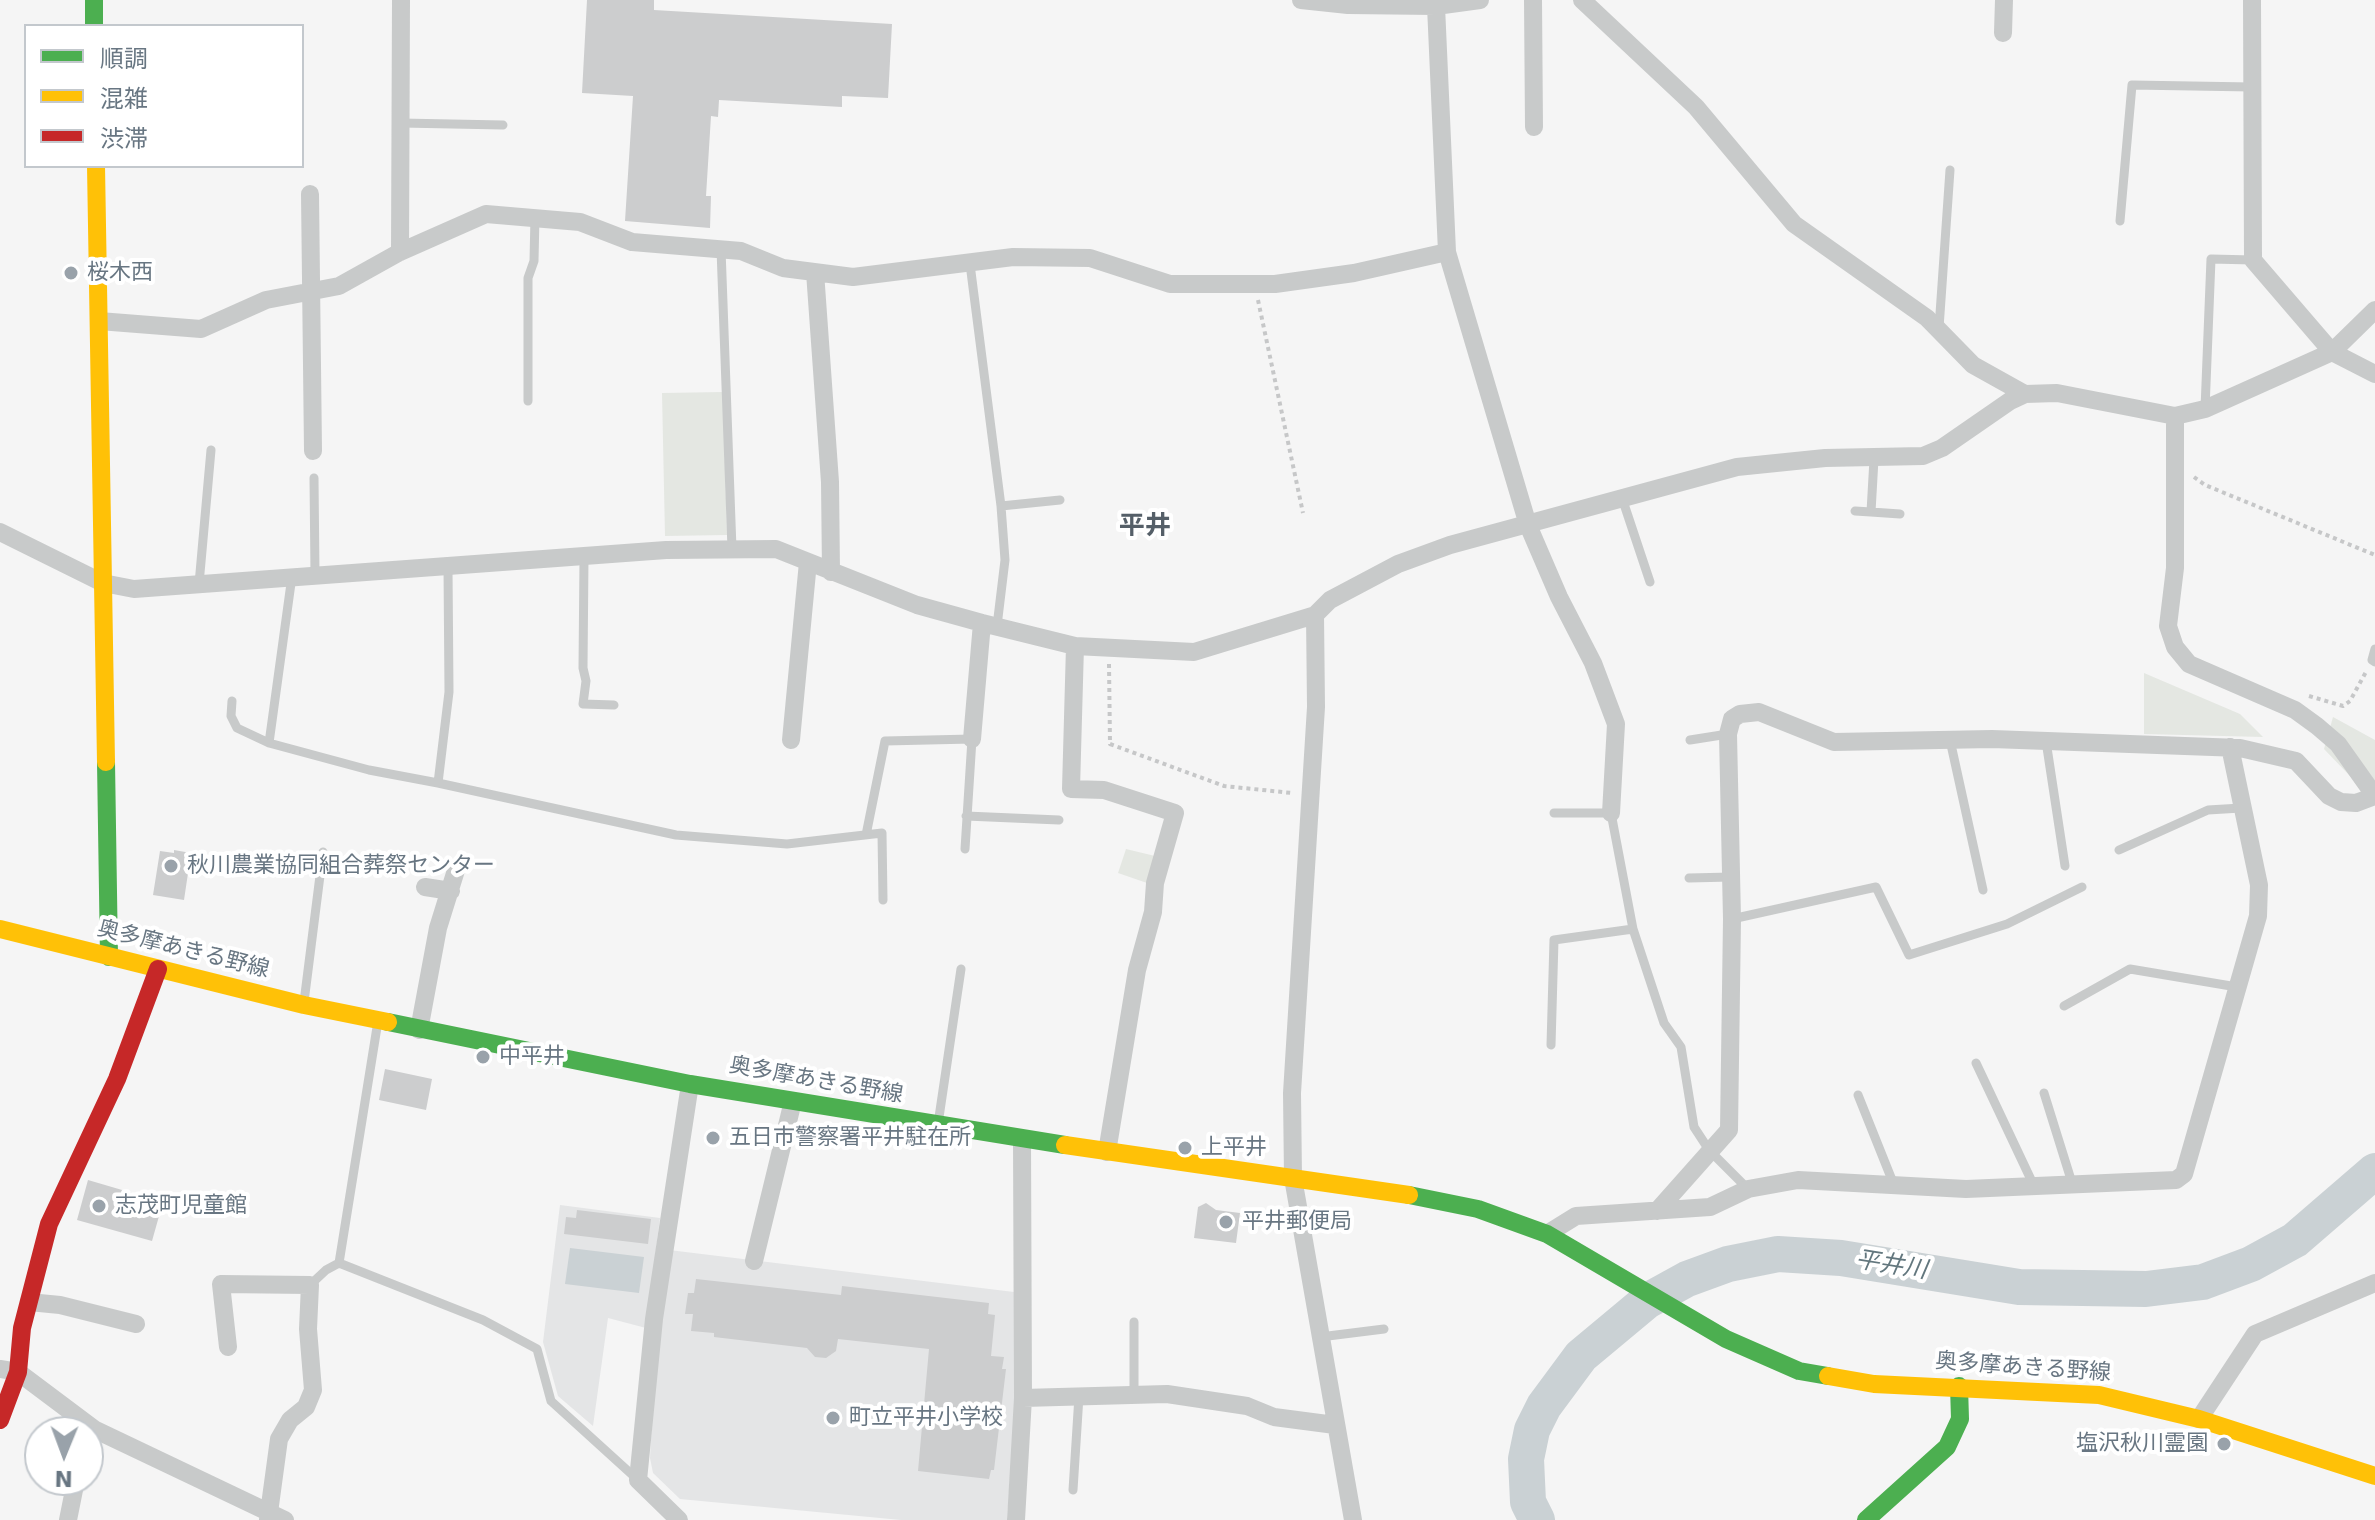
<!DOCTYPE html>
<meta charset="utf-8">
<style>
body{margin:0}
#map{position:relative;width:2375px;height:1520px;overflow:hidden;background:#f5f5f5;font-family:"DejaVu Sans","Noto Sans JP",sans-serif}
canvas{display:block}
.legend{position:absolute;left:24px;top:24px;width:280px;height:144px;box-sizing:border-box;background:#fff;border:2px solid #c3c8cd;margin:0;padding:10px 14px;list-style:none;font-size:24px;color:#687682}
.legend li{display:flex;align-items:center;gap:16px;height:40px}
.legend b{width:40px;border:2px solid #c3c8cd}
.north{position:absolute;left:24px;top:1416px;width:80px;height:80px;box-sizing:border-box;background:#fff;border:2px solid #c3c8cd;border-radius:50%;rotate:181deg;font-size:22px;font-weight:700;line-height:32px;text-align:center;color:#687682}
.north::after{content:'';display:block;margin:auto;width:28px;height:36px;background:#99a2aa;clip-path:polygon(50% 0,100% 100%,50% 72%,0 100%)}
</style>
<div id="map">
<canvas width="2375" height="1520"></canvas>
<ul class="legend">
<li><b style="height:10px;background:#4caf50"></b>順調</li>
<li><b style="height:10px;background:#ffc107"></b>混雑</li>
<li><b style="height:10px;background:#c62828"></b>渋滞</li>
</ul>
<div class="north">N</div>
</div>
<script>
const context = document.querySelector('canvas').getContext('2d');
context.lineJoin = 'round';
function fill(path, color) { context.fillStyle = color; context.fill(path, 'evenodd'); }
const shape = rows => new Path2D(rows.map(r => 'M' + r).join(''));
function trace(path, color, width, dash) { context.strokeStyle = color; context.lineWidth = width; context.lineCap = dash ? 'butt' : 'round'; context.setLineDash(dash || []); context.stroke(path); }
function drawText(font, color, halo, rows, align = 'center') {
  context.font = font + ' "DejaVu Sans","Noto Sans JP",sans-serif'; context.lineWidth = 8; context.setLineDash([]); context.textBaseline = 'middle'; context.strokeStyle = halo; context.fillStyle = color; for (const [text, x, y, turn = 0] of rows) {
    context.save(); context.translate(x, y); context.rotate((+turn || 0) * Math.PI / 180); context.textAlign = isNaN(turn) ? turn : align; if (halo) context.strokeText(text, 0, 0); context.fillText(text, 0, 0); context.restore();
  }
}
fill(shape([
 [560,1205,660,1218,646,1328,608,1318,593,1426,558,1396,543,1342],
 [669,1250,1014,1292,1017,1378,1007,1520,901,1520,680,1499,653,1473,650,1458,655,1367]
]), '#e4e5e6');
fill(shape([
 [723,392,727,535,665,536,662,393],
 [2144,673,2240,714,2263,737,2144,734],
 [2333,717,2375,740,2375,802,2324,749],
 [1126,849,1155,856,1147,883,1118,873]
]), '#e4e7e2');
fill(shape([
 [570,1248,644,1257,639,1293,565,1284]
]), '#cad1d4');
trace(shape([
 [1537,1520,1528,1502,1526,1459,1532,1430,1544,1406,1581,1356,1647,1301,1687,1279,1728,1264,1778,1254,1841,1258,2019,1287,2146,1289,2203,1282,2251,1264,2295,1240,2375,1171]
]), '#cad1d4', 36);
fill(shape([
 [587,0,654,0,654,10,892,24,888,98,842,96,842,107,719,100,718,117,711,116,706,196,711,196,710,228,625,221,633,96,582,93],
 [174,850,191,853,184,900,153,895,160,851,174,853],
 [385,1069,432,1079,426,1110,379,1100],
 [88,1180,163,1202,152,1241,77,1220],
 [1206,1203,1216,1210,1240,1213,1236,1243,1194,1238,1198,1207],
 [577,1210,651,1219,648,1244,564,1234,566,1217,576,1218],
 [696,1279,841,1295,842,1286,989,1303,988,1314,995,1315,991,1356,1004,1357,1002,1369,1006,1369,994,1470,991,1470,989,1479,918,1471,929,1349,838,1339,836,1351,826,1358,815,1357,807,1348,714,1337,714,1333,691,1331,693,1314,685,1314,688,1293,694,1293]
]), '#cccdce');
trace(shape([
 [1258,300,1303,513],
 [2194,477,2205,485,2375,555],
 [1109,664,1110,744,1224,786,1292,793],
 [2309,696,2343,706,2350,701,2367,670]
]), '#c6c7c8', 4, [4, 4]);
trace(shape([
 [401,123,503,125],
 [2120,221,2132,85,2252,87],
 [721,249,732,549],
 [970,264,1001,506,1005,560,997,626],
 [1939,328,1950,170],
 [528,401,528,278,534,261,535,216],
 [2205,409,2211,259,2253,260],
 [1874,459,1871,512,1900,514],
 [314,478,315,574],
 [1622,498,1650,582],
 [1001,506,1060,500],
 [1855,511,1871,512],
 [584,558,583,668,586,681,583,704,614,705],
 [199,584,211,450],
 [2375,649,2372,660,2375,662],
 [232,701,231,716,237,728,269,743,369,770,438,783,449,692,448,568],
 [1690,740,1728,734],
 [1950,740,1983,890],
 [2046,741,2065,866],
 [269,743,292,576],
 [438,783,676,835,787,844,882,833,883,900],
 [1554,813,1611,813,1633,929,1664,1023,1681,1047,1694,1127,1709,1150,1748,1189],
 [966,816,1059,820],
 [866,835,885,741,972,739,965,849],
 [2119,850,2208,810,2241,808],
 [1689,878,1731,877],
 [1732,919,1876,887,1909,955,2007,924,2082,887],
 [304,1002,323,852],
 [2064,1006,2130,969,2237,987],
 [1551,1045,1554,940,1633,929],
 [1976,1063,2034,1186],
 [2044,1093,2073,1186],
 [1858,1095,1894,1185],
 [938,1124,961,969],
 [339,1263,378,1021],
 [310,1285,326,1270,339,1263,483,1320,537,1349,551,1401,638,1480],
 [1134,1322,1134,1394],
 [1320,1337,1384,1329],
 [1073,1490,1079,1396]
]), '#c8caca', 9);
trace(shape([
 [1301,0,1348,5,1436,6,1480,0],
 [1533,0,1534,127],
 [1582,0,1696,107,1794,224,1927,318,1973,365,2025,394],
 [2252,0,2253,260,2332,352,2375,374],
 [1436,6,1447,252,1528,525,1559,597,1593,663,1616,724,1611,813],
 [2003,33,2004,0],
 [310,194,313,451],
 [400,252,401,0],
 [815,272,830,482,831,572],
 [99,321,201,329,266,300,339,286,400,252,486,214,580,222,632,242,741,251,783,268,853,277,1013,257,1090,258,1170,284,1275,284,1354,273,1447,252],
 [2175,416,2175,568,2168,626,2175,647,2189,664,2295,710,2317,726,2338,744,2375,796],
 [0,532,103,583,134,589,666,550,776,549,917,605,982,623,1075,646,1194,652,1315,615,1330,600,1398,564,1450,545,1737,467,1825,458,1923,456,1942,448,2010,401,2025,394,2057,393,2175,416,2205,409,2332,352,2375,310],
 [1315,615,1316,707,1292,1093,1293,1178,1353,1520],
 [1075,646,1071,789,1104,790,1175,813,1155,883,1153,912,1137,970,1107,1152],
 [972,739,982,623],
 [791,740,808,562],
 [425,887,451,891],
 [419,1030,438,928,457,867],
 [1657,1211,1729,1130,1732,919,1728,734,1732,719,1740,714,1759,712,1834,742,1992,739,2240,748,2296,761,2329,796,2341,802,2356,803,2375,796],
 [1547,1234,1576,1216,1710,1207,1748,1189,1798,1180,1966,1189,2176,1180,2184,1174,2258,916,2259,885,2230,747],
 [754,1261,793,1101],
 [29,1302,60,1305,136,1324],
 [228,1347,221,1284,310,1285,308,1329,313,1390,306,1407,290,1420,279,1439,268,1520],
 [0,1369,18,1372,94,1429,285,1520],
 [1023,1398,1167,1394,1247,1406,1274,1417,1335,1425],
 [2199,1419,2255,1334,2375,1283],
 [68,1520,76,1480],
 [679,1520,638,1480,654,1319,690,1084],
 [1016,1520,1023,1398,1022,1140]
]), '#c8caca', 18);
trace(shape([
 [94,0,94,26],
 [106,762,109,957],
 [388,1022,690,1084,1065,1145],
 [1409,1195,1478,1209,1547,1234,1726,1339,1799,1371,1828,1376],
 [1866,1520,1947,1447,1960,1419,1959,1386]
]), '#4caf50', 18);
trace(shape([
 [96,166,106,762],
 [0,929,304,1005,388,1022],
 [1065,1145,1409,1195],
 [1828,1376,1874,1384,2099,1395,2199,1419,2375,1476]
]), '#ffc107', 18);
trace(shape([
 [0,1420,18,1372,22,1328,49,1224,117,1079,158,969]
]), '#c62828', 18);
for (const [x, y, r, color] of [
 [71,273,8,"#99a2aa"],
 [171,866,8,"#99a2aa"],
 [483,1057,8,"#99a2aa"],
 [713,1138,8,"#99a2aa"],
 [1185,1148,8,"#99a2aa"],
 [99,1206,8,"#99a2aa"],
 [1226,1222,8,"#99a2aa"],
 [833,1418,8,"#99a2aa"],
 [2224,1444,8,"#99a2aa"]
]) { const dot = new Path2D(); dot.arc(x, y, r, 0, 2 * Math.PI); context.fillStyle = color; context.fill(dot); trace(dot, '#fff', 3); }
drawText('22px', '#687682', '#fff', [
 ["桜木西",87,273],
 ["秋川農業協同組合葬祭センター",187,866],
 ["中平井",499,1057],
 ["五日市警察署平井駐在所",729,1138],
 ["上平井",1201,1148],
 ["志茂町児童館",115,1206],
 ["平井郵便局",1242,1222],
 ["町立平井小学校",849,1418],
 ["塩沢秋川霊園",2208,1444,"right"]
], 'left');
drawText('22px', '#687682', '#fff', [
 ["奥多摩あきる野線",183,950,14],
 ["奥多摩あきる野線",816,1081,10],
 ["奥多摩あきる野線",2023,1368,4]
]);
drawText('italic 24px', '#63777e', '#fff', [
 ["平井川",1891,1266,9]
]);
drawText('bold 26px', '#555f68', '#fff', [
 ["平井",1145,527]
]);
</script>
